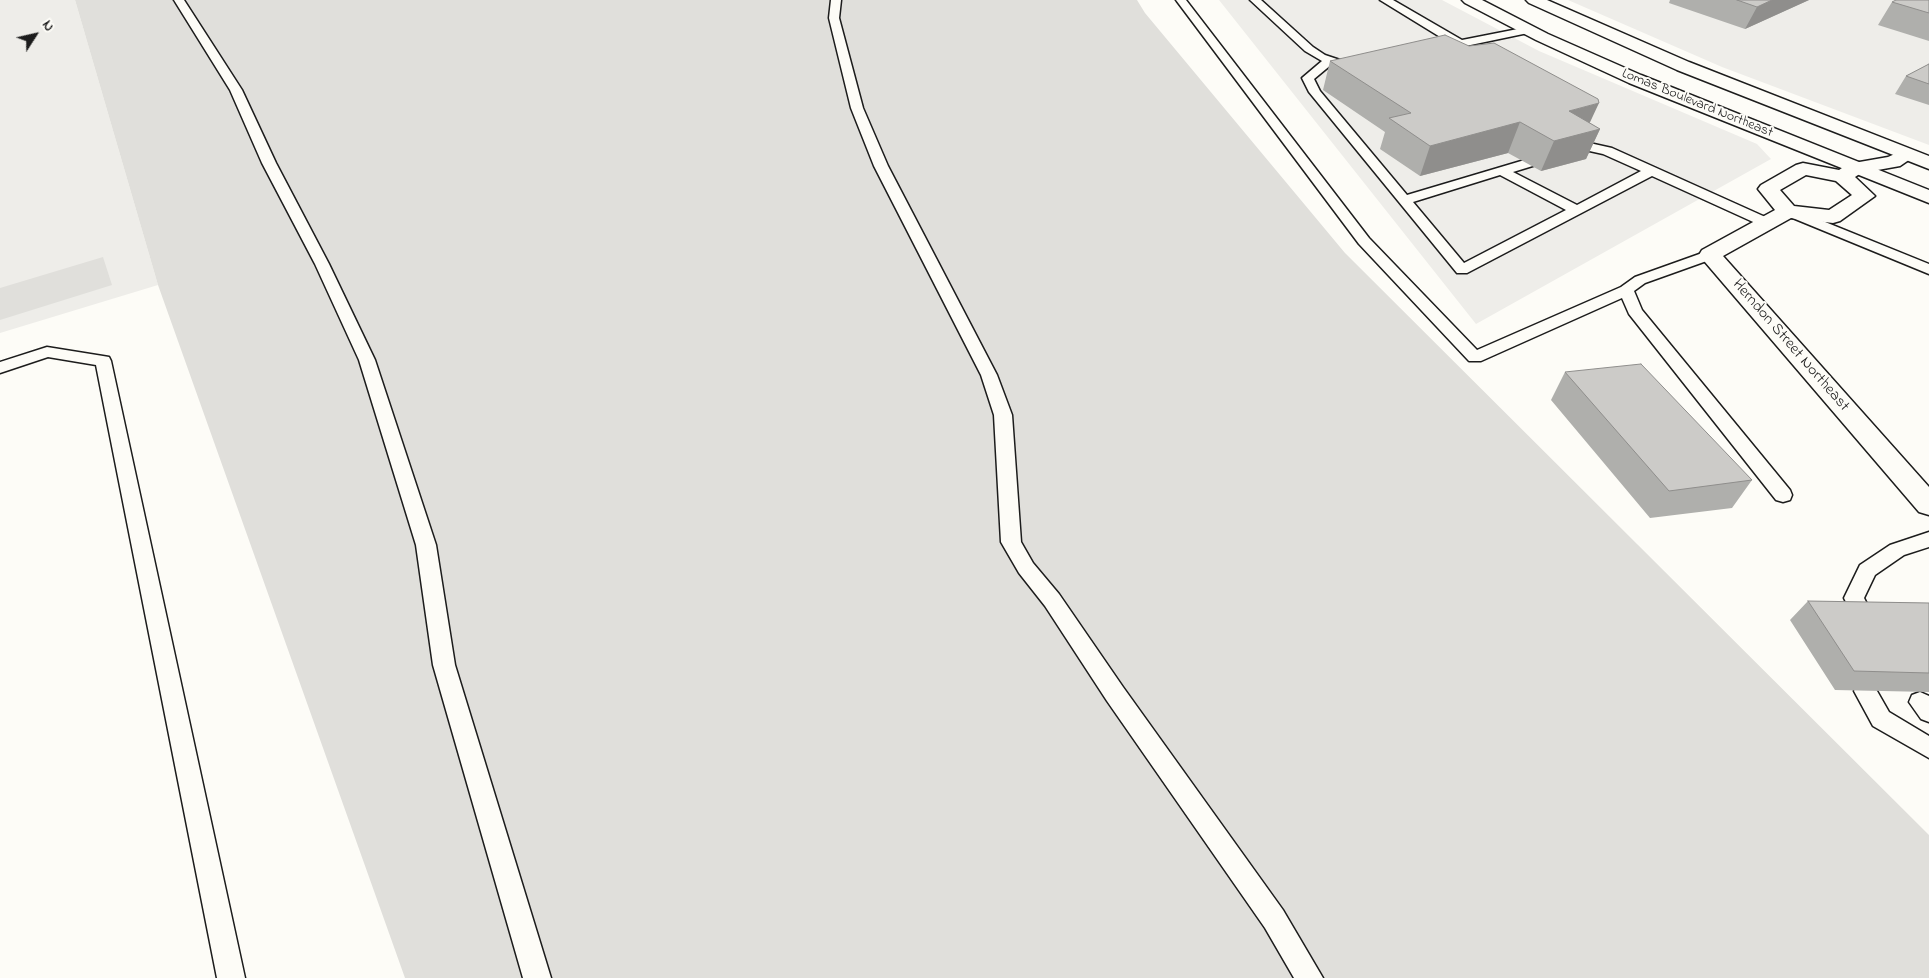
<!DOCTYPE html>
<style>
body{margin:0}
#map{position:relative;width:1929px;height:978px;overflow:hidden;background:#fdfcf7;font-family:"Indie Flower",sans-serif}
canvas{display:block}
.north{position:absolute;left:10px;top:10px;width:50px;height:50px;-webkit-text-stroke:4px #fdfcf7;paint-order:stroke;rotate:55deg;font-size:14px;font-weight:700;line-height:20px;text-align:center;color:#1c1c1c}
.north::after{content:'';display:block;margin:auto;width:18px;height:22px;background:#1c1c1c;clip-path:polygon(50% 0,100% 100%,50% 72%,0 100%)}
</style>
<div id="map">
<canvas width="1929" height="978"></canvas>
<div class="north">N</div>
</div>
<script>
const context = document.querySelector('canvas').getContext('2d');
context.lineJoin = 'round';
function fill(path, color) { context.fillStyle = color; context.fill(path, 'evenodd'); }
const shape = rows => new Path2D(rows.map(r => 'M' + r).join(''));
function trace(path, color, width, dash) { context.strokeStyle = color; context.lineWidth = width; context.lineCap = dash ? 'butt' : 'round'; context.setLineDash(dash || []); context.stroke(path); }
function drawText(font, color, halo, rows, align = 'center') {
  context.font = font + ' "Indie Flower",sans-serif'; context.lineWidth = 4; context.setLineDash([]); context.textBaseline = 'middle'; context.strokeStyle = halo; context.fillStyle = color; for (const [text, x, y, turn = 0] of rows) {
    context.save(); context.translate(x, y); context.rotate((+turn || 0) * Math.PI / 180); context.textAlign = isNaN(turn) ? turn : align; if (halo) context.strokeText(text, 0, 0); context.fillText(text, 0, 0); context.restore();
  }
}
fill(shape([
 [0,0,75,0,158,285,0,333],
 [1219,0,1442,0,1539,51,1757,144,1771,159,1476,324],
 [1568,0,1929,0,1929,145,1722,67]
]), '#eeede9');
fill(shape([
 [75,0,1137,0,1145,13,1345,253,1929,835,1929,978,405,978,158,285],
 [103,257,112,285,0,320,0,288]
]), '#e0dfdb');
const lane = shape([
 [174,0,184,0,242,90,276,163,329,264,375,360,436,545,455,665,551,978,523,978,433,665,416,545,359,360,315,264,262,163,230,90,174,0],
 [831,0,841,0,839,18,863,108,888,166,997,375,1012,415,1021,542,1033,563,1059,594,1123,687,1283,910,1323,978,1294,978,1265,928,1107,701,1045,606,1019,573,1001,542,994,415,981,375,874,166,851,108,829,18,831,0],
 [1176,0,1186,0,1369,238,1477,350,1621,287,1635,277,1705,252,1715,252,1717,255,1715,258,1645,283,1634,291,1642,310,1790,490,1792,495,1790,500,1783,502,1776,500,1629,314,1622,298,1481,361,1469,361,1359,244,1176,0],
 [1250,0,1261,0,1313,47,1325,55,1343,61,1343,65,1332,64,1314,79,1320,91,1407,195,1585,142,1612,148,1772,220,1774,223,1772,226,1762,226,1652,176,1467,273,1457,273,1309,92,1302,78,1322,61,1305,51,1250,0],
 [1585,150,1603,154,1641,171,1577,205,1513,172,1585,150],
 [1500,175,1566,210,1464,263,1413,202,1500,175],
 [1380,0,1393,0,1462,40,1528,27,1533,30,1528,33,1437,52,1431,49,1433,47,1450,43,1380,0],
 [1788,207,1929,264,1929,274,1783,214,1781,211,1783,208,1788,207],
 [47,347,103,356,109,357,111,361,245,978,217,978,96,365,48,357,0,373,0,362,47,347],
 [1929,532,1929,547,1904,555,1875,575,1864,598,1875,620,1872,626,1865,628,1858,626,1844,598,1860,565,1890,545,1929,532],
 [1865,682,1873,684,1889,712,1929,736,1929,758,1873,726,1854,691,1857,684,1865,682],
 [1920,692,1929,696,1929,722,1921,719,1909,702,1912,695,1920,692]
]);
const street = shape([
 [1906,149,1913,151,1916,155,1900,166,1861,173,1855,177,1875,196,1840,221,1833,223,1791,218,1723,256,1929,487,1929,515,1919,512,1699,255,1702,250,1775,210,1758,189,1761,185,1796,165,1803,163,1839,170,1848,164,1888,157,1906,149],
 [1806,175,1836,181,1852,195,1829,210,1794,206,1780,190,1806,175]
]);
const secondary = shape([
 [1462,0,1482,0,1548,34,1641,75,1929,190,1929,203,1629,83,1536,40,1465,3,1462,0],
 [1526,0,1547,0,1689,62,1929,156,1929,169,1677,70,1529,3,1526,0]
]);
trace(lane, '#1c1c1c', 3);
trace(street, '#1c1c1c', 3);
trace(secondary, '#1c1c1c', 3);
fill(lane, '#fdfcf7');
fill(street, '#fdfcf7');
fill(secondary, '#fdfcf7');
fill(shape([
 [1670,0,1809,0,1745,29,1669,3],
 [1929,0,1929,41,1878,25,1892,2],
 [1330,61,1590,123,1600,129,1586,159,1541,171,1508,153,1420,176,1380,149,1385,132,1323,90],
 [1929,64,1929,105,1895,94,1906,76],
 [1565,372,1752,480,1732,508,1650,518,1551,400],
 [1808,601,1929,603,1929,692,1835,690,1790,620]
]), '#afafac');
fill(shape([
 [1772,0,1809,0,1745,29,1757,7],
 [1599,103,1585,133,1600,129,1586,159,1541,171,1554,141,1569,111],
 [1520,122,1508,153,1420,176,1430,146]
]), '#8f8e8c');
const building = shape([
 [1737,0,1772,0,1757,7,1737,0],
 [1896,0,1929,0,1929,13,1892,2,1896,0],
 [1445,35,1469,46,1494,43,1598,99,1599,103,1569,111,1600,129,1554,141,1520,122,1430,146,1389,118,1411,113,1330,61,1445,35],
 [1929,64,1929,84,1906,76,1929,64],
 [1641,364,1752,480,1669,491,1565,372,1641,364],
 [1808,601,1929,603,1929,673,1854,671,1808,601]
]);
fill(building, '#cccbc8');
trace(building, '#8f8e8c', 1);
drawText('14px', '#1c1c1c', '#fdfcf7', [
 ["Lomas Boulevard Northeast",1697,104,22]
]);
drawText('16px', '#1c1c1c', '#fdfcf7', [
 ["Herndon Street Northeast",1790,346,49]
]);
</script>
